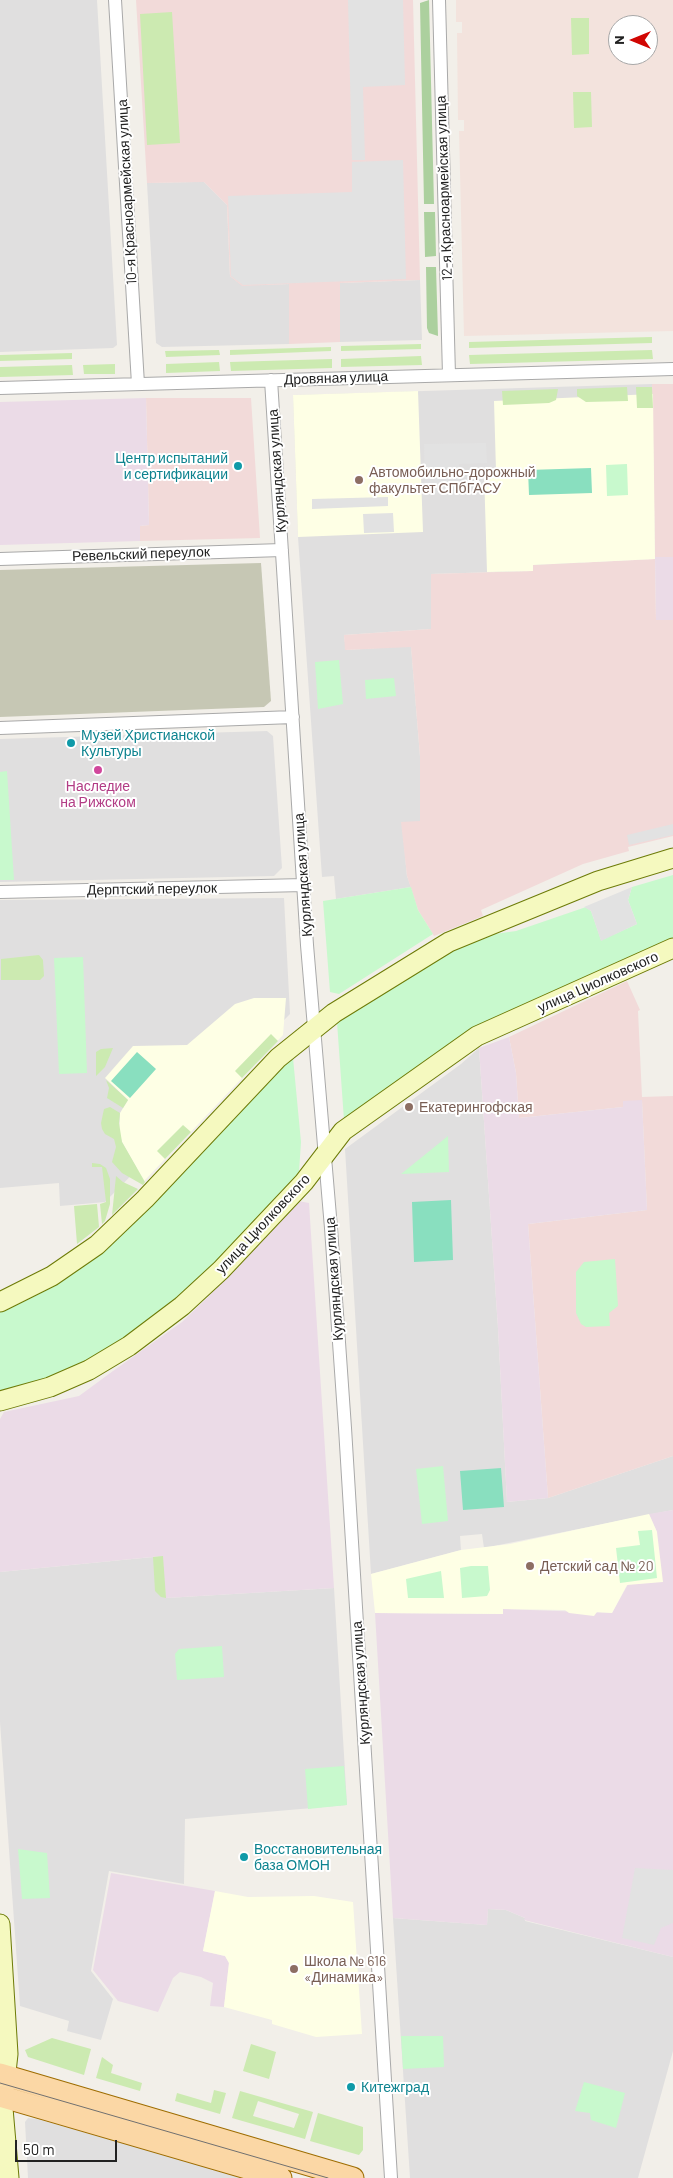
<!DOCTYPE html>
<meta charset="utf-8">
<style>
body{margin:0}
#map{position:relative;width:673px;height:2178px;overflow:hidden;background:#f2efe9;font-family:Barlow,sans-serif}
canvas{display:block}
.north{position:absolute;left:608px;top:15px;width:50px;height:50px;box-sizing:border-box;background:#fff;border:1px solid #a7a7a7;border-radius:50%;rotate:270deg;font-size:14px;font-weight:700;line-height:20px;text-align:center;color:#222}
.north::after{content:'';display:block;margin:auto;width:18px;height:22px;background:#d10603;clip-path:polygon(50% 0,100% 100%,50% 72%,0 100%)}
.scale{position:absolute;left:15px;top:2140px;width:102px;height:22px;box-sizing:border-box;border:2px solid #222;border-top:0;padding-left:6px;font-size:15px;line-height:18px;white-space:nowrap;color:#222;-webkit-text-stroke:4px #fff;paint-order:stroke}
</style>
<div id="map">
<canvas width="673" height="2178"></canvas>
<div class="north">N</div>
<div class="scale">50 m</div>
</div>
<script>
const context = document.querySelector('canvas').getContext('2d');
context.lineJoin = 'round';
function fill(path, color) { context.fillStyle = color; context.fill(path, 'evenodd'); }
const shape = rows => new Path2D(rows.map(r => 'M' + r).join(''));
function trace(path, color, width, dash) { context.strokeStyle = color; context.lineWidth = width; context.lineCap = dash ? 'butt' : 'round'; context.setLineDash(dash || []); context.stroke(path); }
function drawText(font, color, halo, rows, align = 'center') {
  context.font = font + ' Barlow,sans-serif'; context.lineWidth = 4; context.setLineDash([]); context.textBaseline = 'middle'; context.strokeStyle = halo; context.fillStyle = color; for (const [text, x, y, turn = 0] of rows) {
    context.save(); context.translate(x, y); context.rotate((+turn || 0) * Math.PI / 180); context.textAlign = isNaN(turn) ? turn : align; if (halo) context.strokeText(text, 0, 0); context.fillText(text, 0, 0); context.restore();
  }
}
fill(shape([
 [0,0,97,0,117,345,113,348,0,352],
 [193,182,204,182,227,205,230,276,242,285,289,284,289,344,162,347,156,343,147,183],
 [420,280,422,340,340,342,340,283],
 [652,384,655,559,596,560,533,571,431,574,431,629,344,635,346,650,411,646,420,756,420,822,402,822,407,876,411,887,336,899,334,876,322,877,298,537,293,395],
 [267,731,273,736,282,868,274,876,0,882,0,739],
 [284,898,290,1014,105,1202,60,1206,59,1183,0,1188,0,900],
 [479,1048,498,1328,507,1502,548,1498,673,1456,673,1510,484,1548,482,1534,460,1536,461,1550,371,1574,345,1149,461,1064],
 [163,1556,166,1598,334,1588,347,1805,185,1819,184,1884,109,1871,91,1971,113,1999,101,2040,67,2031,69,2021,20,2006,0,1722,0,1572],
 [488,1909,506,1910,525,1918,525,1921,673,1957,673,2051,638,2178,410,2178,393,1918,487,1925],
 [28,2118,37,2119,247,2178,28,2178,25,2122]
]), '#e0dfdf');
fill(shape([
 [136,0,413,0,420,280,340,283,340,342,289,344,289,284,242,286,230,276,227,205,204,182,147,183],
 [652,384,673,384,673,557,655,557],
 [146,398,251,398,260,538,140,541,140,526,149,525],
 [655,559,656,620,673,620,673,836,628,847,629,851,583,864,481,910,483,916,434,936,418,910,407,876,401,822,420,821,420,756,411,647,345,650,344,635,431,629,431,574,532,571,533,565],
 [627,981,640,1010,638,1011,642,1097,673,1096,673,1456,548,1498,528,1224,647,1210,642,1101,623,1101,623,1107,519,1118,516,1073,509,1037]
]), '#f2dad9');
fill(shape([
 [146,398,149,525,140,526,140,541,0,545,0,402],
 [655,557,673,557,673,620,656,620],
 [509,1037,516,1073,519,1118,623,1107,623,1101,642,1100,647,1210,528,1224,548,1498,507,1502,498,1328,479,1048],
 [298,1201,309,1203,334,1588,166,1598,162,1556,0,1572,0,1419,4,1412,79,1396,113,1371,182,1322,207,1298],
 [673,1510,673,1957,524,1920,525,1918,506,1910,488,1909,487,1925,393,1918,375,1613,502,1614,503,1609,612,1613,657,1532,649,1514],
 [111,1873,215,1891,203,1951,225,1956,229,1963,224,2007,210,2006,213,1983,201,1977,180,1972,173,1978,158,2012,118,2001,93,1970]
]), '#ebdbe7');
fill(shape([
 [418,391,423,532,298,537,293,395],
 [653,394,655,559,533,565,533,571,487,572,484,471,496,471,494,401],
 [254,998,286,998,283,1035,144,1181,122,1142,119,1132,120,1113,128,1100,105,1078,133,1046,187,1045,235,1004],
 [649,1514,657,1532,663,1582,627,1585,612,1613,597,1612,594,1616,569,1613,565,1610,503,1609,503,1614,375,1613,371,1574,461,1550,510,1544],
 [215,1891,248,1897,314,1896,353,1902,362,2034,316,2037,272,2024,272,2020,224,2007,229,1963,225,1956,203,1951]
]), '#feffe5');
fill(shape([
 [456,0,673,0,673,331,464,336,459,131,464,131,464,120,458,120,457,33,462,33,462,22,456,22],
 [618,25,648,25,648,55,618,55]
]), '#f3e3dd');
fill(shape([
 [261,563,271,701,264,707,0,717,0,570]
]), '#c6c7b4');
fill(shape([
 [172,12,180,143,147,145,140,14],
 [571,18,589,18,589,54,572,55],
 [573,92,591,92,592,127,574,128],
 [652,337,652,343,469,348,469,342],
 [421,344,421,349,341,351,341,346],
 [331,347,331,351,230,355,230,350],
 [219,350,220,355,166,357,165,351],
 [652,350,653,359,470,364,469,355],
 [72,353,72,359,0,361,0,355],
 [421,356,422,365,341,367,341,359],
 [332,359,332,368,231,371,230,362],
 [219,362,220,371,166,373,166,364],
 [115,364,115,374,84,374,83,365],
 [72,365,73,375,0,377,0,367],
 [627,387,628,401,586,402,577,396,577,389],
 [636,387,652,387,653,408,637,408],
 [558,389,556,400,549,403,503,405,502,391],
 [39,955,43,960,44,976,40,980,1,980,1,959],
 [271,1034,278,1041,242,1078,235,1071],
 [113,1048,105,1067,96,1076,96,1052,101,1049],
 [106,1080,128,1100,123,1108,107,1098,109,1088],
 [110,1107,120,1113,119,1123,122,1142,145,1182,143,1185,122,1173,112,1162,116,1147,114,1139,105,1134,102,1129,101,1123,104,1109],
 [183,1125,191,1132,165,1159,157,1151],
 [92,1163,100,1164,106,1168,110,1179,110,1204,105,1221,102,1224,100,1204,106,1202,102,1167,92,1167],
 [116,1176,123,1182,138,1189,112,1215],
 [97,1204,99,1227,77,1244,74,1206],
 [163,1556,166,1598,161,1597,155,1591,153,1557],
 [52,2038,91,2049,84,2075,28,2057,25,2050],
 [251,2044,276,2052,269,2079,243,2071],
 [102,2057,113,2065,111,2073,142,2083,140,2091,96,2078],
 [214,2090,226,2093,220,2114,175,2101,177,2093,211,2103],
 [240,2091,313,2112,305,2139,232,2118],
 [258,2101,299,2114,294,2128,253,2116],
 [318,2113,363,2127,363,2150,359,2155,310,2141]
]), '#cceab1');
fill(shape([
 [429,0,434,204,424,204,420,3],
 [424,212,435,212,436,256,425,257],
 [426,267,436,267,438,336,429,333,427,328]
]), '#acd09e');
fill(shape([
 [627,464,628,495,607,496,606,465],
 [339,660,343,704,318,709,315,662],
 [394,678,396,696,366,699,365,680],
 [7,771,14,880,0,880,0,772],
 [673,875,673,940,476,1029,344,1120,337,1022,441,953,480,936,516,931,586,907,591,911,601,940,637,924,628,900,632,887],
 [411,887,418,910,433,934,339,994,330,992,323,901],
 [83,957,87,1073,59,1074,54,958],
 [293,1058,301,1142,299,1172,224,1256,142,1329,60,1377,0,1391,0,1309,59,1282,286,1059],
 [448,1136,449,1172,401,1174],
 [615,1259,618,1306,609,1313,610,1326,586,1327,581,1324,576,1313,576,1272,584,1262],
 [443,1466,448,1521,422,1524,416,1469],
 [652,1530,657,1578,620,1583,616,1548,640,1545,638,1531],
 [471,1566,488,1566,490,1590,487,1596,462,1598,460,1568],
 [441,1571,444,1598,408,1598,406,1579],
 [222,1646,224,1677,177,1680,175,1654,179,1649],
 [344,1766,347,1805,308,1809,305,1769],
 [18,1849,47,1853,50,1898,22,1899],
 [401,2036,443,2036,444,2067,403,2069],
 [584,2082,625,2093,616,2128,591,2120,590,2113,575,2111]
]), '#c8f9cd');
fill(shape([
 [591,468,592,493,529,495,528,470],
 [137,1052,156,1069,130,1098,111,1081],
 [451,1200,453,1260,414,1262,412,1202],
 [501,1468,504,1507,463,1510,460,1471]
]), '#89dfbf');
fill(shape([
 [348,0,403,0,405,85,363,87,365,160,352,160],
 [403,160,406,279,243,285,231,276,228,196,352,192,352,162],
 [486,443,487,463,459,464,460,492,425,494,424,444],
 [388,497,388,506,312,509,312,499],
 [393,513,394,532,364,533,363,514],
 [673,824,673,835,629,845,627,835],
 [632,887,628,900,637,924,601,941,591,911,584,907],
 [635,1868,673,1870,673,1923,661,1928,654,1945,622,1938]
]), '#e2e2e2');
const street = shape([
 [115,0,138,384],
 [439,0,449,375],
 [271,380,307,945,331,1228,345,1428,391,2178],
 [0,388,673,369],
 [0,559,282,550],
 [0,728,293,717],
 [0,892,304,885]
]);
const secondary = shape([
 [0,1302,52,1276,97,1245,145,1199,278,1058,334,1013,449,942,598,881,673,858],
 [0,1401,50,1387,89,1370,129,1346,182,1306,221,1270,304,1182,343,1131,477,1036,673,948],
 [0,1924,8,2054,4,2090],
 [1,2085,9,2178]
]);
const primary = shape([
 [0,2074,353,2178],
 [0,2096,281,2178]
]);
trace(street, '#a9a9a9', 14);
trace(secondary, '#6d7b07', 21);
trace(primary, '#9e6d02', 23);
trace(street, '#fff', 12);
trace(secondary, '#f5f9bf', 19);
trace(primary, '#fbd7a5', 21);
trace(shape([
 [0,2083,328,2178]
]), '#707070', 1);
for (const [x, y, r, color] of [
 [238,466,5,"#0f9aa8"],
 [359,480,5,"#8d6e63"],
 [71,743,5,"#0f9aa8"],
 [98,770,5,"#d1479c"],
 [409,1107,5,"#8d6e63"],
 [530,1566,5,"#8d6e63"],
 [244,1857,5,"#0f9aa8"],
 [294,1969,5,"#8d6e63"],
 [351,2087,5,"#0f9aa8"]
]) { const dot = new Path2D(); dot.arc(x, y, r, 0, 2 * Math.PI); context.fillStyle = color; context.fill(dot); trace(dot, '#fff', 2); }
drawText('14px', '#222', '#fff', [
 ["12-я Красноармейская улица",444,188,-92],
 ["10-я Красноармейская улица",127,192,-93],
 ["Дровяная улица",336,378,-2],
 ["Курляндская улица",277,471,-94],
 ["Ревельский переулок",141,554,-2],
 ["Курляндская улица",303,875,-94],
 ["Дерптский переулок",152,889,-1],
 ["улица Циолковского",598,982,-24],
 ["улица Циолковского",263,1224,-47],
 ["Курляндская улица",334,1279,-94],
 ["Курляндская улица",361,1683,-94]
]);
drawText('14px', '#0d838f', '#fff', [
 ["Центр испытаний",228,458,"right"],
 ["и сертификации",228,474,"right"],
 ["Музей Христианской",81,735],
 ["Культуры",81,751],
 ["Восстановительная",254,1849],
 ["база ОМОН",254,1865],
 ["Китежград",361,2087]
], 'left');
drawText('14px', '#785e54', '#fff', [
 ["Автомобильно-дорожный",369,472],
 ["факультет СПбГАСУ",369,488],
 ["Екатерингофская",419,1107],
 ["Детский сад № 20",540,1566],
 ["Школа № 616",304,1961],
 ["«Динамика»",304,1977]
], 'left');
drawText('14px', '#b23c85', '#fff', [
 ["Наследие",98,786],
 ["на Рижском",98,802]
]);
</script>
